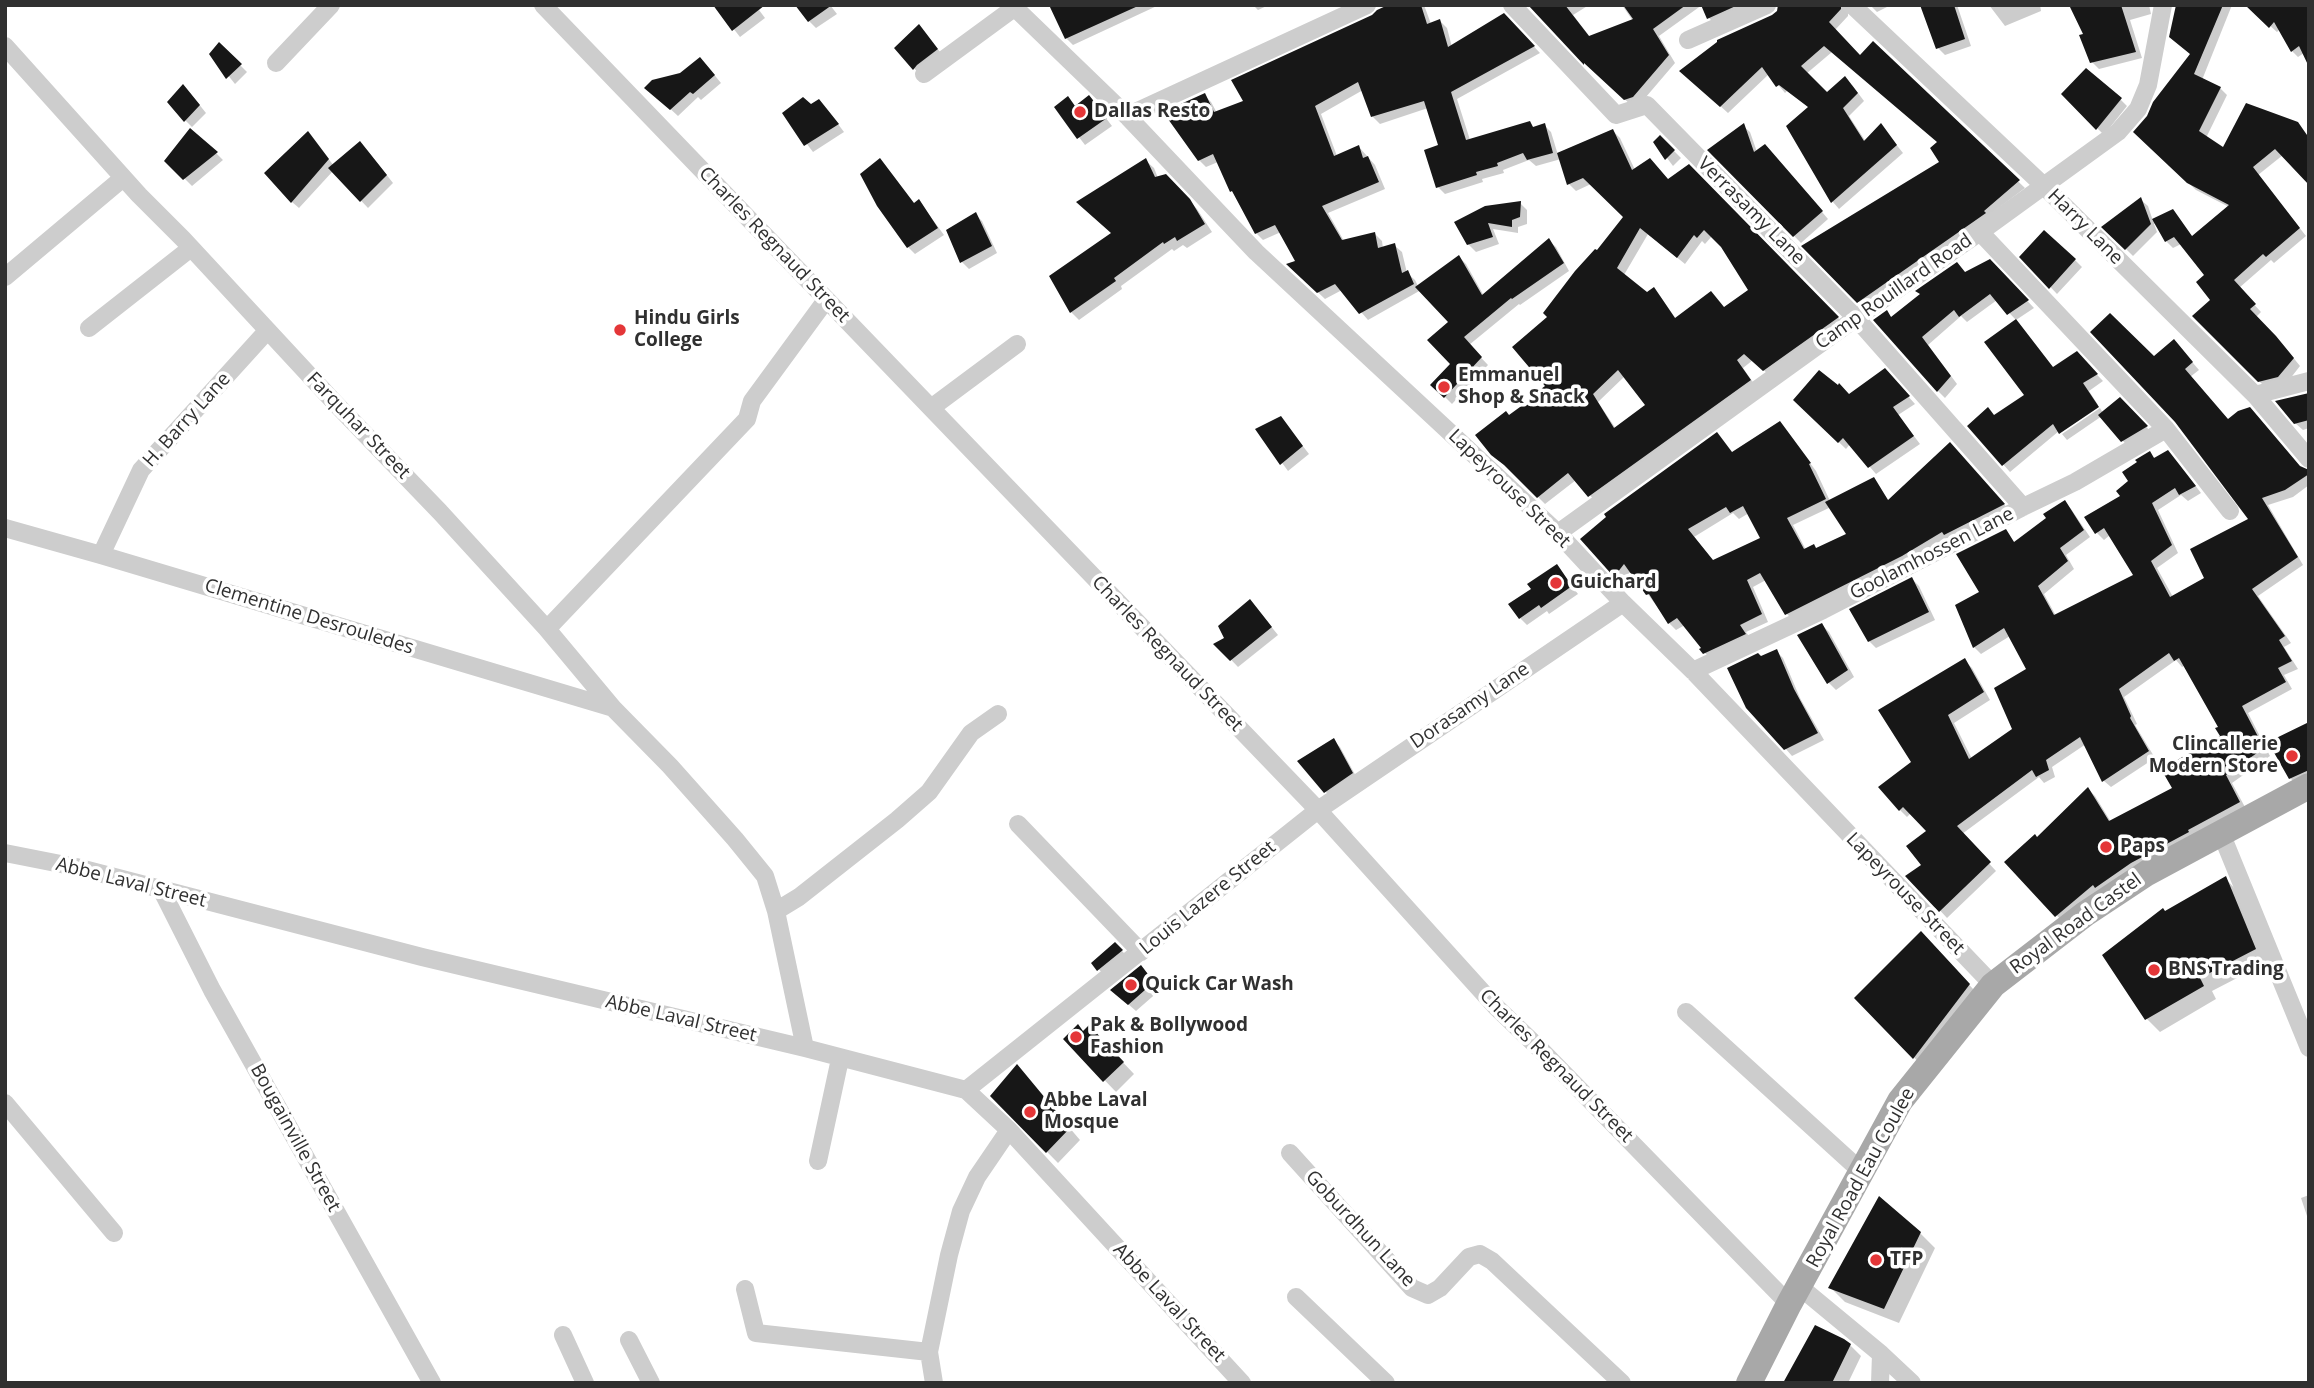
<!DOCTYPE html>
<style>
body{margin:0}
#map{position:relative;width:2314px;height:1388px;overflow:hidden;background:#fff;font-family:"Open Sans",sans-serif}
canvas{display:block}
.frame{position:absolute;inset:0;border:7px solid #303030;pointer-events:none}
</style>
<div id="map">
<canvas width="2314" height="1388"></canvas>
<div class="frame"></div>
</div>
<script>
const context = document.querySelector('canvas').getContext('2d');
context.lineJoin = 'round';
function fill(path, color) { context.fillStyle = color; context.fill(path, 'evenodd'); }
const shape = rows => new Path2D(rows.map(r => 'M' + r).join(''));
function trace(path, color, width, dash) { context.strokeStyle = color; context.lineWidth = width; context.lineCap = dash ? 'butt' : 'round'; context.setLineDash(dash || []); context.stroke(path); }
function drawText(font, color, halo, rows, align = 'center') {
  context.font = font + ' "Open Sans",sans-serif'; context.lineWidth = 7; context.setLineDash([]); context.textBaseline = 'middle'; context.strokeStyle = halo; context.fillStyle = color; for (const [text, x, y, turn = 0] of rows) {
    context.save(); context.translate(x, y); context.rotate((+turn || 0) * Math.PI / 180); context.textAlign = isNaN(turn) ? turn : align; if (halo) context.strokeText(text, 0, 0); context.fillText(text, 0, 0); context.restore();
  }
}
fill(shape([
 [715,5,765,5,759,10,765,18,740,37],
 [830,5,837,14,816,28,809,21],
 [1080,5,1159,5,1073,45,1066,38],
 [1253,5,1269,5,1258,10],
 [1394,5,1424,5,1431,24,1440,21,1447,28,1452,47,1504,15,1540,53,1457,99,1470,140,1529,123,1534,128,1544,125,1551,132,1558,155,1613,131,1620,138,1635,170,1669,181,1689,166,1844,324,1771,377,1753,360,1743,368,1757,388,1597,503,1576,480,1545,504,1513,472,1509,417,1544,392,1548,386,1549,317,1625,217,1591,184,1576,191,1569,184,1561,159,1536,166,1529,160,1503,170,1504,173,1482,179,1483,182,1445,194,1438,187,1440,147,1428,108,1380,124,1373,117,1363,90,1321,114,1337,156,1359,147,1375,165,1385,189,1328,213,1344,241,1375,234,1382,241,1383,249,1394,245,1402,252,1407,273,1415,280,1418,286,1459,257,1466,264,1484,296,1549,241,1556,247,1569,271,1520,305,1519,304,1469,345,1488,365,1452,404,1433,385,1453,364,1450,322,1421,290,1368,320,1342,290,1325,299,1289,265,1297,261,1281,232,1263,240,1256,233,1232,191,1218,162,1206,167,1199,160,1204,95,1211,102,1217,113,1246,102],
 [1648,234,1685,264,1702,241,1705,244,1712,236,1723,246,1750,290,1725,308,1676,319,1660,296,1647,294,1624,275],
 [1625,376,1648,405,1616,429,1598,402],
 [1530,5,1589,5,1573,15,1590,37,1633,21,1622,5,1702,5,1659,36,1675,63,1640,104,1633,107,1587,64],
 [1703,5,1755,5,1716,25,1709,18],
 [1789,5,1851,5,1848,9,1848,16,1835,30,1860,57,1873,43,2025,188,1866,309,1804,246,1942,162,1939,143,1832,52,1806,74,1827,95,1852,85,1864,101,1849,116,1866,142,1887,133,1903,153,1839,209,1833,202,1788,127,1810,108,1787,91,1785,93,1769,74,1728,113,1689,78],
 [1870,5,1891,5,1877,12],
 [1922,5,1957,5,1971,46,1945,55,1938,48],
 [1989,5,2040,5,2041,11,2005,26],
 [2071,5,2149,5,2151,14,2130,20,2142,58,2099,69,2092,62,2086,35],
 [2179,5,2232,5,2202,80,2220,88,2227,95,2206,138,2224,149,2297,123,2309,137,2309,182,2283,155,2258,175,2306,236,2274,263,2271,260,2239,288,2261,312,2255,318,2283,345,2300,366,2286,384,2267,389,2194,316,2212,300,2206,276,2181,244,2173,248,2166,241,2156,223,2154,224,2157,232,2133,256,2104,227,2141,200,2148,206,2153,221,2173,211,2193,238,2229,207,2196,190,2135,132,2148,117,2191,54],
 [2247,5,2304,5,2304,53,2298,57,2292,51,2280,29,2277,32],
 [926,34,944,57,921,76,896,48],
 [219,44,247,72,235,84,211,54],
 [707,66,721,83,701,100,698,97,678,116,654,94],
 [190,93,206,113,192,127,185,120],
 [2063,94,2120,99,2127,106,2104,135],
 [1096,105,1112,126,1085,145,1056,107],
 [811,106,826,108,844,132,813,152,784,114],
 [1743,126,1750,132,1757,152,1772,153,1828,219,1801,243,1710,150],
 [1660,137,1681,158,1673,166,1655,142],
 [314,140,334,166,367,150,393,183,368,208,333,171,299,208,292,202],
 [216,153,223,160,192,186,167,161],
 [1146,161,1154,168,1158,178,1166,176,1197,209,1212,232,1187,248,1183,245,1174,251,1172,249,1121,286,1122,289,1079,320,1071,312,1051,276,1114,234],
 [919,201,944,235,915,254,908,247,915,204],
 [1520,203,1527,210,1527,224,1518,227,1518,233,1493,229,1499,244,1476,252,1468,244,1457,223],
 [975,214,982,221,997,253,969,269,962,262,948,231],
 [2022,257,2075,260,2082,267,2057,294],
 [1990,261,2034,308,2016,320,1997,300,1967,322,1961,316,1928,345,1957,384,1945,398,1938,391,1887,312,1892,318,1922,295],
 [2181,349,2199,370,2190,377,2229,421,2302,469,2309,472,2309,485,2293,497,2268,505,2303,565,2258,596,2291,643,2284,647,2298,669,2284,675,2292,689,2248,713,2270,756,2232,783,2246,809,2064,923,2006,862,2037,839,2088,789,2095,796,2111,822,2174,788,2223,737,2220,727,2184,666,2182,667,2176,660,2124,697,2137,724,2135,725,2155,758,2111,787,2104,781,2086,744,2052,767,2055,777,2044,783,2039,777,1962,834,1996,871,1947,918,1908,876,1923,865,1929,831,1911,813,1907,817,1900,810,1913,763,1965,661,1972,668,1990,700,1954,723,1972,759,2015,729,2029,670,2010,636,1981,654,1974,647,1982,593,2005,531,2015,543,2049,519,2064,502,2071,509,2090,537,2066,555,2074,569,2044,594,2056,616,2135,575,2110,535,2104,540,2097,533,2150,454,2156,459,2175,459,2201,493,2188,501,2181,495,2158,510,2178,553,2157,568,2173,597,2206,579,2251,520,2154,359],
 [2076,353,2103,381,2089,391,2098,405,2059,431,2010,472,1969,426,1995,417,2027,395,2054,368],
 [1891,377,1915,404,1898,415,1920,444,1876,474,1850,444,1846,449,1795,400,1849,396],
 [2309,394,2309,428,2303,430,2295,423],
 [2120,399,2153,434,2129,448,2102,416,2067,440,2062,434,2100,408,2103,413],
 [1281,418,1309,454,1288,471,1258,430],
 [1780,423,1816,471,1830,501,1873,479,1889,501,1957,451,2010,511,1794,621,1787,614,1766,580,1753,587,1768,622,1746,632,1752,641,1712,660,1701,649,1703,648,1685,625,1676,630,1669,623,1631,571,1622,582,1582,540,1733,454],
 [1831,507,1849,535,1817,550,1806,550,1793,525],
 [1733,513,1739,519,1749,513,1763,538,1713,561,1694,537],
 [1557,566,1578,594,1549,614,1547,611,1527,625,1520,618,1533,589],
 [1912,579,1919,586,1935,620,1876,648,1869,641],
 [1257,609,1278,635,1238,667,1216,644,1226,638],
 [1822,625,1829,632,1854,677,1836,690,1829,683,1800,635],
 [1776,651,1783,658,1800,698,1824,740,1792,756,1785,748,1761,658],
 [2309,724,2309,783,2300,787,2290,778],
 [1333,740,1340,747,1358,780,1332,798,1325,791],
 [2225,878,2238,892,2268,962,2212,991,2216,999,2160,1032,2147,1019,2166,913],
 [1115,944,1129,958,1106,977,1093,963],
 [1936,948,1983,1000,1929,1073,1857,998],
 [1148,975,1160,990,1136,1011,1120,997],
 [1083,1033,1100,1038,1134,1074,1116,1092,1065,1039],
 [1027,1078,1080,1140,1058,1163,992,1096],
 [2309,1195,2309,1222,2301,1198],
 [1920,1233,1935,1248,1899,1323,1845,1302,1830,1287],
 [1850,1345,1861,1356,1848,1383,1785,1383]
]), '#0003');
fill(shape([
 [713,5,765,5,732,31],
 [795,5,832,5,808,22],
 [1049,5,1138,5,1138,6,1065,39],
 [1388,5,1421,5,1427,24,1440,19,1448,47,1504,13,1535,46,1451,92,1466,140,1530,121,1533,127,1545,123,1553,153,1527,160,1523,153,1497,163,1498,166,1476,172,1477,175,1436,188,1424,150,1438,145,1424,101,1371,117,1358,82,1315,106,1334,156,1359,145,1363,158,1368,156,1379,182,1322,206,1342,240,1375,232,1378,248,1395,243,1402,273,1408,270,1414,284,1359,314,1335,284,1317,293,1286,264,1295,261,1275,225,1255,234,1232,191,1230,192,1213,154,1198,161,1163,112,1205,93,1214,112,1243,101,1231,80,1372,15,1377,10],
 [1528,5,1565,5,1589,36,1633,19,1623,5,1686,5,1653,29,1669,55,1633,97,1624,100,1584,63,1584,65],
 [1701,5,1738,5,1707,19],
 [1778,5,1841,5,1841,9,1829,22,1860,55,1873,41,2020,180,1984,211,1986,213,1857,303,1801,246,1939,162,1930,148,1937,142,1824,46,1801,66,1827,92,1845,76,1858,93,1843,108,1864,141,1881,123,1897,145,1831,203,1786,126,1808,107,1779,85,1776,87,1762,67,1720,107,1679,71,1717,42,1717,40,1772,15,1777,11],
 [1920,5,1954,5,1965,39,1936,49],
 [2069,5,2121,5,2136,52,2090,63,2079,35,2083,34],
 [2176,5,2223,5,2194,74,2221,87,2199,131,2223,147,2246,103,2298,122,2309,138,2309,185,2275,149,2253,167,2300,228,2266,257,2263,254,2234,280,2256,304,2250,309,2276,336,2294,358,2278,377,2258,382,2192,316,2210,300,2196,282,2204,275,2174,237,2165,242,2152,219,2173,209,2192,236,2229,205,2187,183,2133,132,2147,116,2153,102,2190,54,2169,37],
 [2245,5,2309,5,2309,67,2299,46,2291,52,2274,22,2269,28],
 [919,24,938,49,917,65,913,70,894,48],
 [219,42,242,64,226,79,209,54],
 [700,57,715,75,693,94,690,92,670,110,644,88,652,80,680,73],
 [2086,68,2122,98,2096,130,2061,94],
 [183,84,200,105,184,122,167,102],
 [1089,95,1107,118,1077,139,1054,107,1068,96,1075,106],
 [803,97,811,104,819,99,839,124,804,146,782,113],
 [1744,123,1754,152,1765,144,1823,211,1793,237,1707,150],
 [190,128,218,152,183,180,164,161],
 [1613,129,1632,170,1650,158,1668,179,1689,164,1839,317,1763,371,1744,354,1737,360,1751,380,1588,497,1568,473,1537,498,1504,465,1491,455,1475,435,1506,411,1509,415,1542,391,1541,389,1545,386,1512,347,1547,317,1543,313,1575,271,1595,249,1597,250,1623,217,1583,178,1567,185,1557,153],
 [1640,228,1677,258,1694,235,1697,238,1704,230,1721,247,1748,290,1724,307,1711,291,1675,318,1654,287,1647,292,1617,268],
 [1618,370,1645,405,1614,428,1593,394],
 [308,131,329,159,291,203,264,173],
 [1660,135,1675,150,1665,160,1653,142],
 [360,141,387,175,360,202,328,168],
 [880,158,914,203,919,199,938,228,907,248,877,206,860,174],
 [1146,158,1155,177,1166,174,1190,199,1205,224,1177,241,1175,237,1164,244,1163,242,1114,278,1116,281,1070,313,1049,276,1111,233,1076,202],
 [2141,197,2151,224,2125,250,2101,227],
 [1521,201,1520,217,1512,220,1512,227,1488,223,1493,237,1467,245,1454,222,1485,206],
 [976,212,992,246,960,263,946,230],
 [2044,230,2076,259,2049,289,2019,257],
 [1549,238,1564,263,1512,299,1511,298,1464,337,1482,357,1444,398,1430,385,1450,364,1427,340,1448,322,1415,287,1459,255,1482,295],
 [1990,259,2029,300,2007,315,1990,294,1959,317,1954,310,1922,337,1951,376,1937,392,1873,320,1887,310,1891,317,1920,294,1915,291,1957,262,1965,272],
 [2110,313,2154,356,2174,339,2193,362,2185,369,2228,419,2238,411,2250,407,2300,466,2309,470,2309,474,2285,490,2262,498,2298,557,2252,589,2285,636,2279,640,2292,661,2278,668,2286,682,2242,706,2264,748,2226,775,2240,802,2188,830,2189,832,2131,863,2095,888,2093,885,2055,917,2004,862,2035,834,2037,837,2088,787,2109,821,2172,788,2161,769,2220,736,2215,728,2218,727,2179,658,2174,661,2169,653,2119,689,2131,716,2130,718,2149,751,2102,782,2080,737,2046,760,2049,770,2036,777,2032,770,1957,826,1991,862,1939,912,1905,876,1921,865,1906,846,1926,831,1903,807,1899,811,1878,787,1911,762,1878,710,1965,658,1984,692,1948,715,1969,759,2012,729,1994,688,2026,669,2004,628,1973,648,1955,605,1979,592,1956,554,2006,529,2014,542,2046,518,2043,514,2065,500,2084,530,2060,548,2068,561,2038,586,2054,615,2133,575,2104,528,2095,534,2084,517,2120,496,2116,491,2128,481,2122,472,2137,462,2135,460,2150,451,2154,458,2168,450,2196,486,2179,495,2175,488,2152,503,2172,545,2151,561,2170,597,2204,578,2190,549,2248,519,2175,422,2090,332],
 [2016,319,2053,367,2077,351,2098,374,2083,383,2099,407,2059,434,2053,424,2002,466,1967,426,1988,407,1994,415,2024,395,1984,342],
 [1885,368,1910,396,1893,407,1914,436,1868,468,1843,438,1838,443,1793,400,1819,370,1838,385,1839,383,1849,394],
 [2309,393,2309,420,2294,424,2275,401],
 [2120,397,2148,426,2121,442,2098,415],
 [1281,416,1303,446,1280,465,1255,429],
 [1780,421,1811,463,1809,464,1826,499,1787,518,1804,549,1814,544,1816,548,1846,534,1825,502,1874,477,1888,500,1950,442,2005,504,1944,535,1942,532,1902,556,1785,615,1760,573,1747,580,1762,614,1740,625,1746,634,1703,654,1699,649,1701,648,1677,618,1668,624,1649,594,1646,595,1624,564,1614,577,1580,539,1606,517,1604,514,1717,432,1732,452],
 [1743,506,1760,538,1713,560,1688,529,1726,507,1730,513],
 [1557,564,1572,586,1541,608,1539,605,1519,619,1508,604,1531,589,1527,584],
 [1912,577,1929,612,1868,642,1849,609],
 [1250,599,1272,627,1230,661,1213,644,1224,638,1218,626],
 [1822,623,1848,670,1827,684,1797,635],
 [1777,649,1794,689,1818,733,1784,750,1746,708,1727,668,1758,653,1761,656],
 [2309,722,2309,770,2289,779,2268,742],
 [1334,738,1353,773,1324,793,1297,761],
 [2226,876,2256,949,2200,978,2204,986,2145,1020,2102,955,2163,908,2165,911],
 [1921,931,1970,984,1913,1059,1854,998],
 [1115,942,1123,950,1097,971,1091,963],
 [1141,965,1154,982,1128,1005,1110,990],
 [1078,1024,1083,1031,1089,1025,1124,1062,1103,1082,1063,1039],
 [1017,1064,1070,1128,1046,1153,990,1096],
 [1879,1196,1921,1232,1884,1309,1828,1288],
 [1815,1325,1844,1339,1851,1344,1832,1383,1783,1383]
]), '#171717');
trace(shape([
 [543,5,1318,810,1496,1007,1543,1052,1789,1304],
 [1012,5,1127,116,1256,252,1558,533,1623,603,1693,671,1993,985],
 [1512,5,1616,115,1647,105,1856,318,2023,507],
 [1852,5,2044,186,2255,395,2309,459],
 [1688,40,1767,5],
 [5,46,139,195,183,239,335,403,440,512,547,629,613,708,670,766,735,839,765,876,776,911,805,1048],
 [276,63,331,5],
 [924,74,1014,8],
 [1127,116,1367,5],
 [1980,232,2166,429,2230,511],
 [5,277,123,178],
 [89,328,191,248],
 [2255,395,2309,381],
 [931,408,1017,344],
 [5,528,101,555,613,708],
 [1558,533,1856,318,1980,232,2118,132,2138,109,2148,85,2163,5],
 [101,555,141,470,267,331],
 [547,629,747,419,752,401,826,300],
 [1693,671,1823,610,2023,507,2075,482,2166,429],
 [1018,824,1141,952],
 [2221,833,2309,1048],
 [5,853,76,867,422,957,805,1048,966,1090,1009,1130,1242,1383],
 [162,891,212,990,432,1383],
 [776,911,799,897,897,820,929,792,971,733,998,714],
 [1686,1012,1862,1172],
 [966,1090,1318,810,1623,603],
 [5,1103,114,1233],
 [1290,1153,1412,1288,1428,1295,1440,1288,1469,1257,1480,1254,1492,1261,1622,1383],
 [818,1161,840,1059],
 [1800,1287,1881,1354,1912,1383],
 [745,1289,756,1333,929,1352],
 [1296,1297,1386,1383],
 [563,1335,585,1383],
 [629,1340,651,1383],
 [934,1383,929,1352,949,1255,961,1211,977,1177,1009,1130],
 [1880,1383,1881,1354]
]), '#cdcdcd', 18);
trace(shape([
 [1749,1383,1789,1304,1900,1101,1993,985,2085,914,2147,873,2309,786]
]), '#a8a8a8', 26);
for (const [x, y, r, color] of [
 [1080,112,7,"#e43638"],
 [620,330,7,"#e43638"],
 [1444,387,7,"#e43638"],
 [1556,583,7,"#e43638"],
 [2292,756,7,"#e43638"],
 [2106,847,7,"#e43638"],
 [2154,970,7,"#e43638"],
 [1131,985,7,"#e43638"],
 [1076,1037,7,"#e43638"],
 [1030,1112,7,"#e43638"],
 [1876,1260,7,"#e43638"]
]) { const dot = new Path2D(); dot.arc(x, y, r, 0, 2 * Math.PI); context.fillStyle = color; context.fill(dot); trace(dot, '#fff', 2.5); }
drawText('bold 19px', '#303030', '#fff', [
 ["Dallas Resto",1094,112],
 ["Hindu Girls",634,319],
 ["College",634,341],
 ["Emmanuel",1458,376],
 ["Shop & Snack",1458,398],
 ["Guichard",1570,583],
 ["Clincallerie",2278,745,"right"],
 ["Modern Store",2278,767,"right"],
 ["Paps",2120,847],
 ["BNS Trading",2168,970],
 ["Quick Car Wash",1145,985],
 ["Pak & Bollywood",1090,1026],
 ["Fashion",1090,1048],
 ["Abbe Laval",1044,1101],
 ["Mosque",1044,1123],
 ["TFP",1890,1260]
], 'left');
drawText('19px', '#303030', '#fff', [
 ["Verrasamy Lane",1751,211,45],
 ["Harry Lane",2085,227,45],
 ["Charles Regnaud Street",774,245,46],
 ["Camp Rouillard Road",1894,292,-35],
 ["H. Barry Lane",187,420,-48],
 ["Farquhar Street",358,426,46],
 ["Lapeyrouse Street",1509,489,44],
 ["Goolamhossen Lane",1932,554,-27],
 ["Clementine Desrouledes",309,617,17],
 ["Charles Regnaud Street",1167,654,46],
 ["Dorasamy Lane",1470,706,-34],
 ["Abbe Laval Street",131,883,14],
 ["Lapeyrouse Street",1905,894,46],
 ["Louis Lazere Street",1208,898,-39],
 ["Royal Road Castel",2076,924,-36],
 ["Abbe Laval Street",681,1019,13],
 ["Charles Regnaud Street",1556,1066,45],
 ["Bougainville Street",295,1138,61],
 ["Royal Road Eau Coulee",1861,1178,-61],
 ["Goburdhun Lane",1360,1229,47],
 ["Abbe Laval Street",1169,1303,47]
]);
</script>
